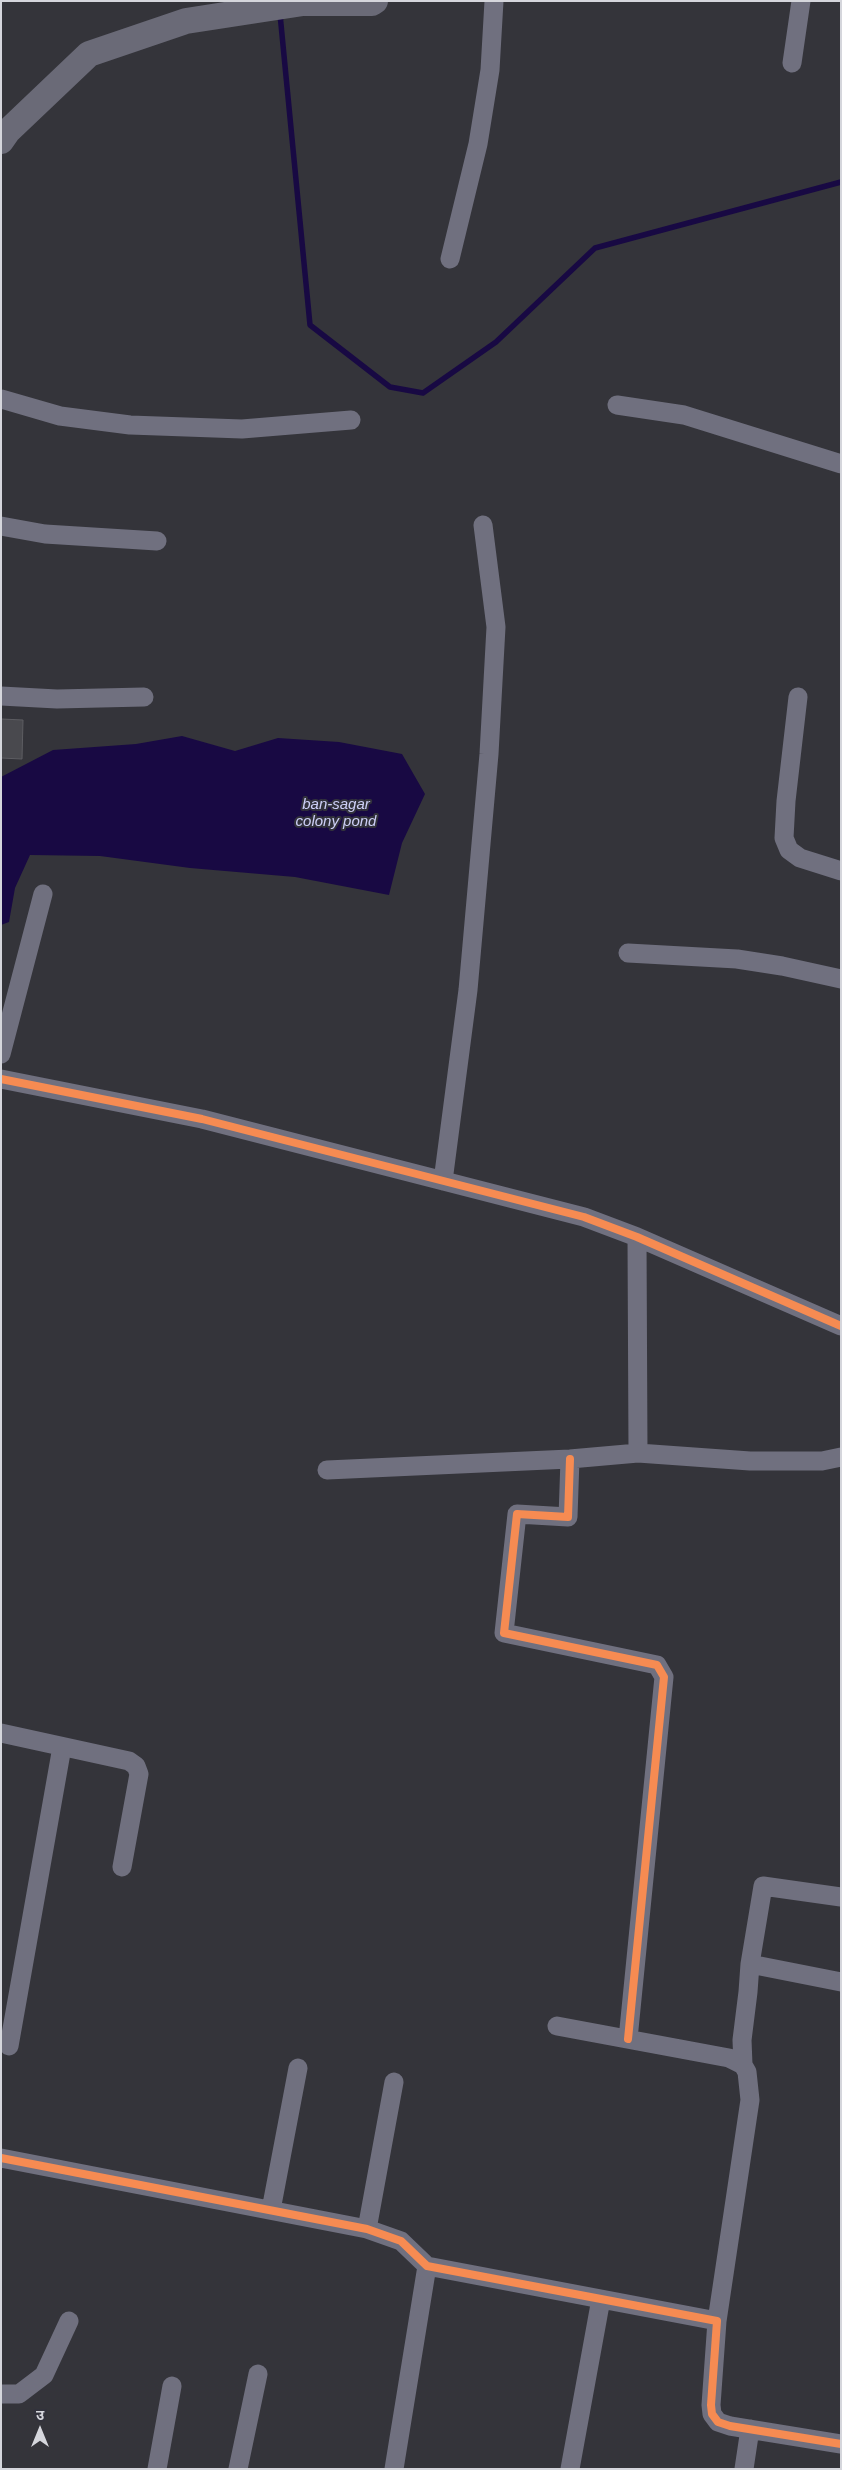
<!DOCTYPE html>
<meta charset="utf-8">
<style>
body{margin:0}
#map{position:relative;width:842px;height:2470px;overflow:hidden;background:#34343a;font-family:Helvetica,"Noto Sans Devanagari",sans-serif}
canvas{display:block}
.frame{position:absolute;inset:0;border:2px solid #d5d6dc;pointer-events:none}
.north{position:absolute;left:15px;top:2405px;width:50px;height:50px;-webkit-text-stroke:4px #32323c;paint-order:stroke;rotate:0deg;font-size:14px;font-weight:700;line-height:20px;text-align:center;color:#d5d6dc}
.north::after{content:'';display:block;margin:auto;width:18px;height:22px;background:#d5d6dc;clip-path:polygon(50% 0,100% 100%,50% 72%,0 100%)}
</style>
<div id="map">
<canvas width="842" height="2470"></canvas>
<div class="frame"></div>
<div class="north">उ</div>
</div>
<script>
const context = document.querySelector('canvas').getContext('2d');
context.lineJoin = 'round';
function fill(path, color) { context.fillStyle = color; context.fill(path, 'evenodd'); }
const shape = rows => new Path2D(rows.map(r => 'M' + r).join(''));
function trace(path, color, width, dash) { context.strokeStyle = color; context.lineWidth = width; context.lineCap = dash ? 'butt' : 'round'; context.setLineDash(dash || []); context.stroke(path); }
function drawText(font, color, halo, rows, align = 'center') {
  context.font = font + ' Helvetica,sans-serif'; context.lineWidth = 4; context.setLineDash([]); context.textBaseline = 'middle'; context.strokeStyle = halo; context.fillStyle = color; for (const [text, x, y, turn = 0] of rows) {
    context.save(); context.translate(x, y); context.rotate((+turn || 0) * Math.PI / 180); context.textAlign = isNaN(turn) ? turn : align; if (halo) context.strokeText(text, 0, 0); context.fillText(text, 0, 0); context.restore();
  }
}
fill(shape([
 [182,736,235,751,278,738,339,742,402,754,425,794,402,843,389,895,295,877,190,868,100,856,30,855,15,888,9,922,1,925,1,777,53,750,136,744]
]), '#180943');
trace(shape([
 [280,14,310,325,390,387,423,393,496,342,595,248,841,182]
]), '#180943', 5.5);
const building = shape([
 [1,719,23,720,22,759,1,758,1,719]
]);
fill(building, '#49494e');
trace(building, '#5d5d62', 1);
trace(shape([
 [792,63,801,1],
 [450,259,478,144,490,70,494,1],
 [1,399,60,416,130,425,242,429,351,420],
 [617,405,684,415,841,464],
 [1,526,45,534,157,541],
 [1,696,57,699,144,697],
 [798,697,786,801,784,838,789,850,800,858,841,871],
 [628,953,737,959,782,966,841,979],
 [1,1054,43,894],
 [1,1079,202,1119,584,1217,637,1237,841,1326],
 [443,1181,468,990,489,754,496,627,483,525],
 [637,1237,638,1453],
 [570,1459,568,1517,517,1514,504,1633,657,1665,664,1677,628,2039],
 [327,1470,570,1459,638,1453,750,1461,822,1461,841,1457],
 [1,1733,129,1761,136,1766,139,1774,122,1867],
 [750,1964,763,1886,841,1897],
 [557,2026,729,2058,743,2065,747,2072,750,2100,717,2321],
 [9,2046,62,1747],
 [743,2065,742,2040,748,1992,750,1964,841,1982],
 [1,2158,367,2229,401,2241,427,2266,717,2321,711,2405,712,2414,718,2422,730,2426,841,2444],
 [271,2210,298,2068],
 [367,2229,394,2082],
 [1,2394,19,2394,44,2375,69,2321],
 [157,2469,172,2386],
 [238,2469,258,2374],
 [394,2469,427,2266],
 [570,2469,601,2299],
 [744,2469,750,2429]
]), '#70707f', 19);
trace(shape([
 [1,141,8,131,89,54,186,21,303,3,372,3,375,1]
]), '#6a6a77', 26);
trace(shape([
 [1,1079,202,1119,584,1217,637,1237,841,1326],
 [570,1459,568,1517,517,1514,504,1633,657,1665,664,1677,628,2039],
 [1,2158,367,2229,401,2241,427,2266,717,2321,711,2405,712,2414,718,2422,730,2426,841,2444]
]), '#f68b52', 8);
drawText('italic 15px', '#cdcff6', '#32323c', [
 ["ban-sagar",336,805],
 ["colony pond",336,822]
]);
</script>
